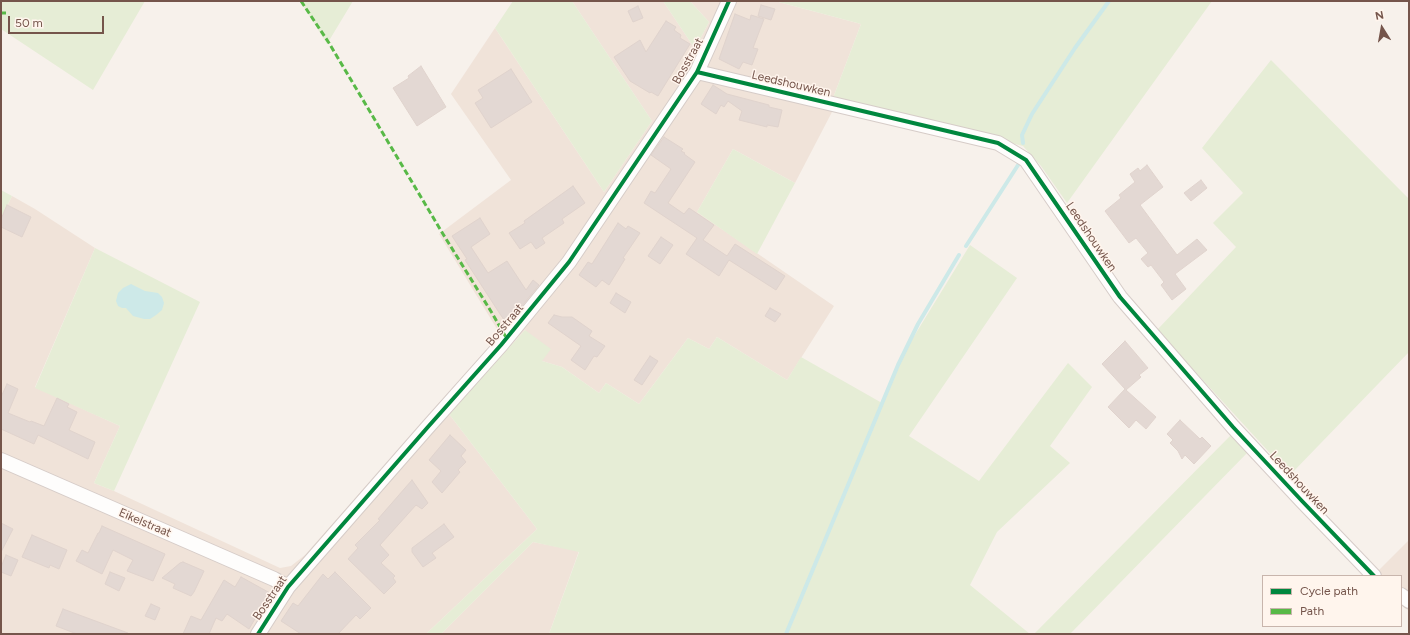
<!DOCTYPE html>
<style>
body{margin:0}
#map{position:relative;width:1410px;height:635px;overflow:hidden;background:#f7f1eb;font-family:Figtree,sans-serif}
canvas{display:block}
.frame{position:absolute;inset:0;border:2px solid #75554b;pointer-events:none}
.legend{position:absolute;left:1262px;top:575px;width:140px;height:52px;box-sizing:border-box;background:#fff5ed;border:1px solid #c8b5ac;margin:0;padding:5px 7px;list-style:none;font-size:12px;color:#75554b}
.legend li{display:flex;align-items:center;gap:8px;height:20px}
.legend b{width:20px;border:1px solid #c8b5ac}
.north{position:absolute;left:1362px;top:8px;width:40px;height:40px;-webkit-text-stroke:3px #fff5ed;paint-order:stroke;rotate:349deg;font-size:11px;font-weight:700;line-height:16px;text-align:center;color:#75554b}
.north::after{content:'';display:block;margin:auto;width:14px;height:18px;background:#75554b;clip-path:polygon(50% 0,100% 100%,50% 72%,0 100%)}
.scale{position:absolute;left:8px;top:16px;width:96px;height:18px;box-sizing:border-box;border:2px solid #75554b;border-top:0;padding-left:5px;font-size:12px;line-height:14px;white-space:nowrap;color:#75554b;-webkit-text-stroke:3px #fff5ed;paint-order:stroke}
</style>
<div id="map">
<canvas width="1410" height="635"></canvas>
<div class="frame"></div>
<ul class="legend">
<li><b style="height:5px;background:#00873e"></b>Cycle path</li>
<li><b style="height:5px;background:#58b947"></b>Path</li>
</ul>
<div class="north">N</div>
<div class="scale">50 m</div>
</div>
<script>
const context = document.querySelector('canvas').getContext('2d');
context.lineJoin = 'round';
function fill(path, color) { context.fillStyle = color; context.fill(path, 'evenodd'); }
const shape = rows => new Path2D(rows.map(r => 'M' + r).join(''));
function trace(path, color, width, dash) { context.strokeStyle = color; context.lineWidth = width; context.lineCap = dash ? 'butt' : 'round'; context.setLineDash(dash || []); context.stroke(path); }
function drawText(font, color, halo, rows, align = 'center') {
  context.font = font + ' Figtree,sans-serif'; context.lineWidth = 3; context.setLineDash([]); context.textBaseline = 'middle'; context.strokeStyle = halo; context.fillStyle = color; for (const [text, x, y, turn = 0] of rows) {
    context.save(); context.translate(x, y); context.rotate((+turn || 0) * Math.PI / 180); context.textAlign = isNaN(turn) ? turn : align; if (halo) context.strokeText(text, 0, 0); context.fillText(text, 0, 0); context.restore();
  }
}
fill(shape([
 [572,1,663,1,695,49,709,22,690,1,775,1,861,24,833,98,832,112,795,183,733,149,697,212,834,306,787,380,717,337,709,349,688,338,639,404,606,383,599,393,562,367,542,361,525,330,449,414,537,529,426,634,1,634,1,218,12,196,35,209,95,248,35,387,120,426,94,483,114,491,280,568,291,566,305,555,500,334,439,234,511,180,451,94,495,28,604,192,652,121],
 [1409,540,1409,611,1401,605,1401,576,1373,576],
 [533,542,579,551,549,634,441,634]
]), '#f0e3d9');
fill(shape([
 [1,1,145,1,93,90,1,29],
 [300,1,353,1,327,44],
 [513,1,572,1,652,121,604,192,495,28],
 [663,1,690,1,709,22,695,49],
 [775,1,1212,1,1067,203,1041,166,1023,146,833,98,861,24],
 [1271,60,1409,199,1409,352,1290,475,1157,330,1236,247,1213,223,1243,193,1202,148],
 [733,149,795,183,757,254,697,212],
 [1,190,12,196,1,218],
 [970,245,1017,278,909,436,979,481,1068,363,1092,387,1050,446,1070,463,997,532,970,585,1030,634,549,634,579,552,533,542,441,634,426,634,537,529,449,414,525,330,551,349,542,361,562,367,599,393,606,383,639,404,688,338,709,349,717,337,787,380,801,357,882,403,905,351],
 [95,248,200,302,114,491,94,483,120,426,35,388],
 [1233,433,1249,451,1070,634,1034,634]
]), '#e6edd6');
fill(shape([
 [131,284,145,291,158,293,162,297,164,303,162,310,156,315,150,319,144,319,133,316,126,308,122,308,118,306,116,301,118,293,123,288]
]), '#cde9e8');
trace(shape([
 [1023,143,1022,135,1032,114,1075,48,1109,1],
 [966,246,1020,162],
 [786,634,898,365,918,324,959,255]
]), '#cde9e8', 4);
const building = shape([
 [761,5,775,9,771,20,758,16,761,5],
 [638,6,643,18,633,22,628,11,638,6],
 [735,14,750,20,751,15,764,19,753,48,758,49,752,65,743,62,739,69,719,59,735,14],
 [666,21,676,27,674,30,681,35,680,38,690,44,658,96,651,92,650,93,630,81,614,57,640,40,646,52,666,21],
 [421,66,446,107,417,126,393,88,409,78,408,76,421,66],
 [511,69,532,102,491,128,475,103,483,98,478,90,511,69],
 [713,85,727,94,769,105,769,107,782,110,778,127,767,125,767,127,739,120,742,111,728,101,724,107,721,105,716,114,701,104,713,85],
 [664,137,683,149,681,151,685,153,684,154,695,162,668,203,684,214,689,208,714,225,703,240,727,256,735,244,785,276,776,290,729,260,719,276,686,254,697,238,644,203,651,191,655,193,671,169,651,155,664,137],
 [1147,165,1163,187,1140,205,1177,255,1197,239,1207,250,1175,274,1186,289,1172,300,1161,285,1164,282,1151,265,1148,267,1141,259,1148,253,1136,238,1129,243,1105,211,1121,198,1119,195,1135,182,1130,174,1138,168,1140,171,1147,165],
 [1201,180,1207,188,1191,201,1184,193,1201,180],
 [573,186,585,203,562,219,564,223,542,238,545,243,536,249,531,242,520,249,509,233,525,223,524,221,573,186],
 [7,205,31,217,22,237,1,227,1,219,7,205],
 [480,218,490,234,471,247,488,273,507,261,526,290,533,280,539,285,507,324,500,314,478,280,465,260,467,259,452,236,480,218],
 [618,223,626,229,628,226,640,233,623,258,625,259,609,285,602,280,596,287,579,275,588,262,592,264,618,223],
 [661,237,673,245,660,264,648,256,661,237],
 [616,293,631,302,625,313,610,303,616,293],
 [770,308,781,314,775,322,765,316,770,308],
 [554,315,562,317,572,317,592,331,589,336,605,346,597,357,594,356,585,370,571,360,581,346,548,323,554,315],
 [1125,341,1148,368,1139,375,1141,377,1126,390,1156,417,1146,429,1136,420,1129,428,1108,407,1125,389,1102,364,1125,341],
 [650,356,658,361,642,385,634,380,650,356],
 [7,384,18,389,8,413,30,422,31,421,44,426,57,398,69,404,67,407,77,412,69,430,95,442,88,459,38,435,34,444,1,429,1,397,7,384],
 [1180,420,1200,439,1202,437,1211,446,1194,464,1185,455,1182,459,1178,451,1170,443,1173,440,1167,434,1180,420],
 [450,435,466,450,461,456,466,462,458,470,460,472,442,493,432,482,441,471,429,460,450,435],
 [412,480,428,503,422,509,416,505,380,545,389,555,381,563,395,576,393,578,396,582,384,594,348,559,358,548,355,545,380,520,378,519,412,480],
 [1,523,13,529,1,552,1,523],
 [444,524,454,537,432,553,436,558,423,567,412,552,412,548,444,524],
 [102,526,165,554,153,581,127,571,133,560,113,550,102,574,76,561,82,550,88,553,98,533,99,533,102,526],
 [32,535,67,550,59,569,50,565,49,568,22,557,32,535],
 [6,555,18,560,11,576,1,572,1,567,6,555],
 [183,562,204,571,194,592,191,596,173,588,175,584,162,578,180,563,183,562],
 [110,572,125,578,119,591,105,584,110,572],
 [335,572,371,608,360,619,356,615,338,634,301,634,281,621,293,603,298,606,323,574,328,579,335,572],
 [241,577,270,593,249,629,227,614,222,621,216,618,209,634,183,634,191,616,201,620,224,580,235,587,241,577],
 [151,604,160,608,155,620,145,616,151,604],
 [63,609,128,633,128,634,77,634,56,626,63,609]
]);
fill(building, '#e3d8d3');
trace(building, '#e0d3cd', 1);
const minor = shape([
 [697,72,998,143,1026,160,1120,297,1233,427,1302,501,1374,576],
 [1,460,274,579,288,587],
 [1401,595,1409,601],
 [258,634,288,587,427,428,501,345,569,262,697,72,729,1]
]);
trace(minor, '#d6ccc8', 16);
trace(minor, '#fefdfc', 14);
trace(shape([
 [301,1,329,43,443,234,492,313,507,339],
 [1,13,6,13]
]), '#58b947', 3, [6, 3]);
trace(shape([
 [697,72,998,143,1026,160,1120,297,1233,427,1302,501,1374,576],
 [258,634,288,587,427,428,501,345,569,262,697,72,729,1]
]), '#00873e', 4);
drawText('12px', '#75554b', '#fff5ed', [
 ["Bosstraat",688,61,-61],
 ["Leedshouwken",791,84,13],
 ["Leedshouwken",1091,237,56],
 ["Bosstraat",505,325,-50],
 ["Leedshouwken",1299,483,47],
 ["Eikelstraat",145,523,23],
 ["Bosstraat",270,598,-56]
]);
</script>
